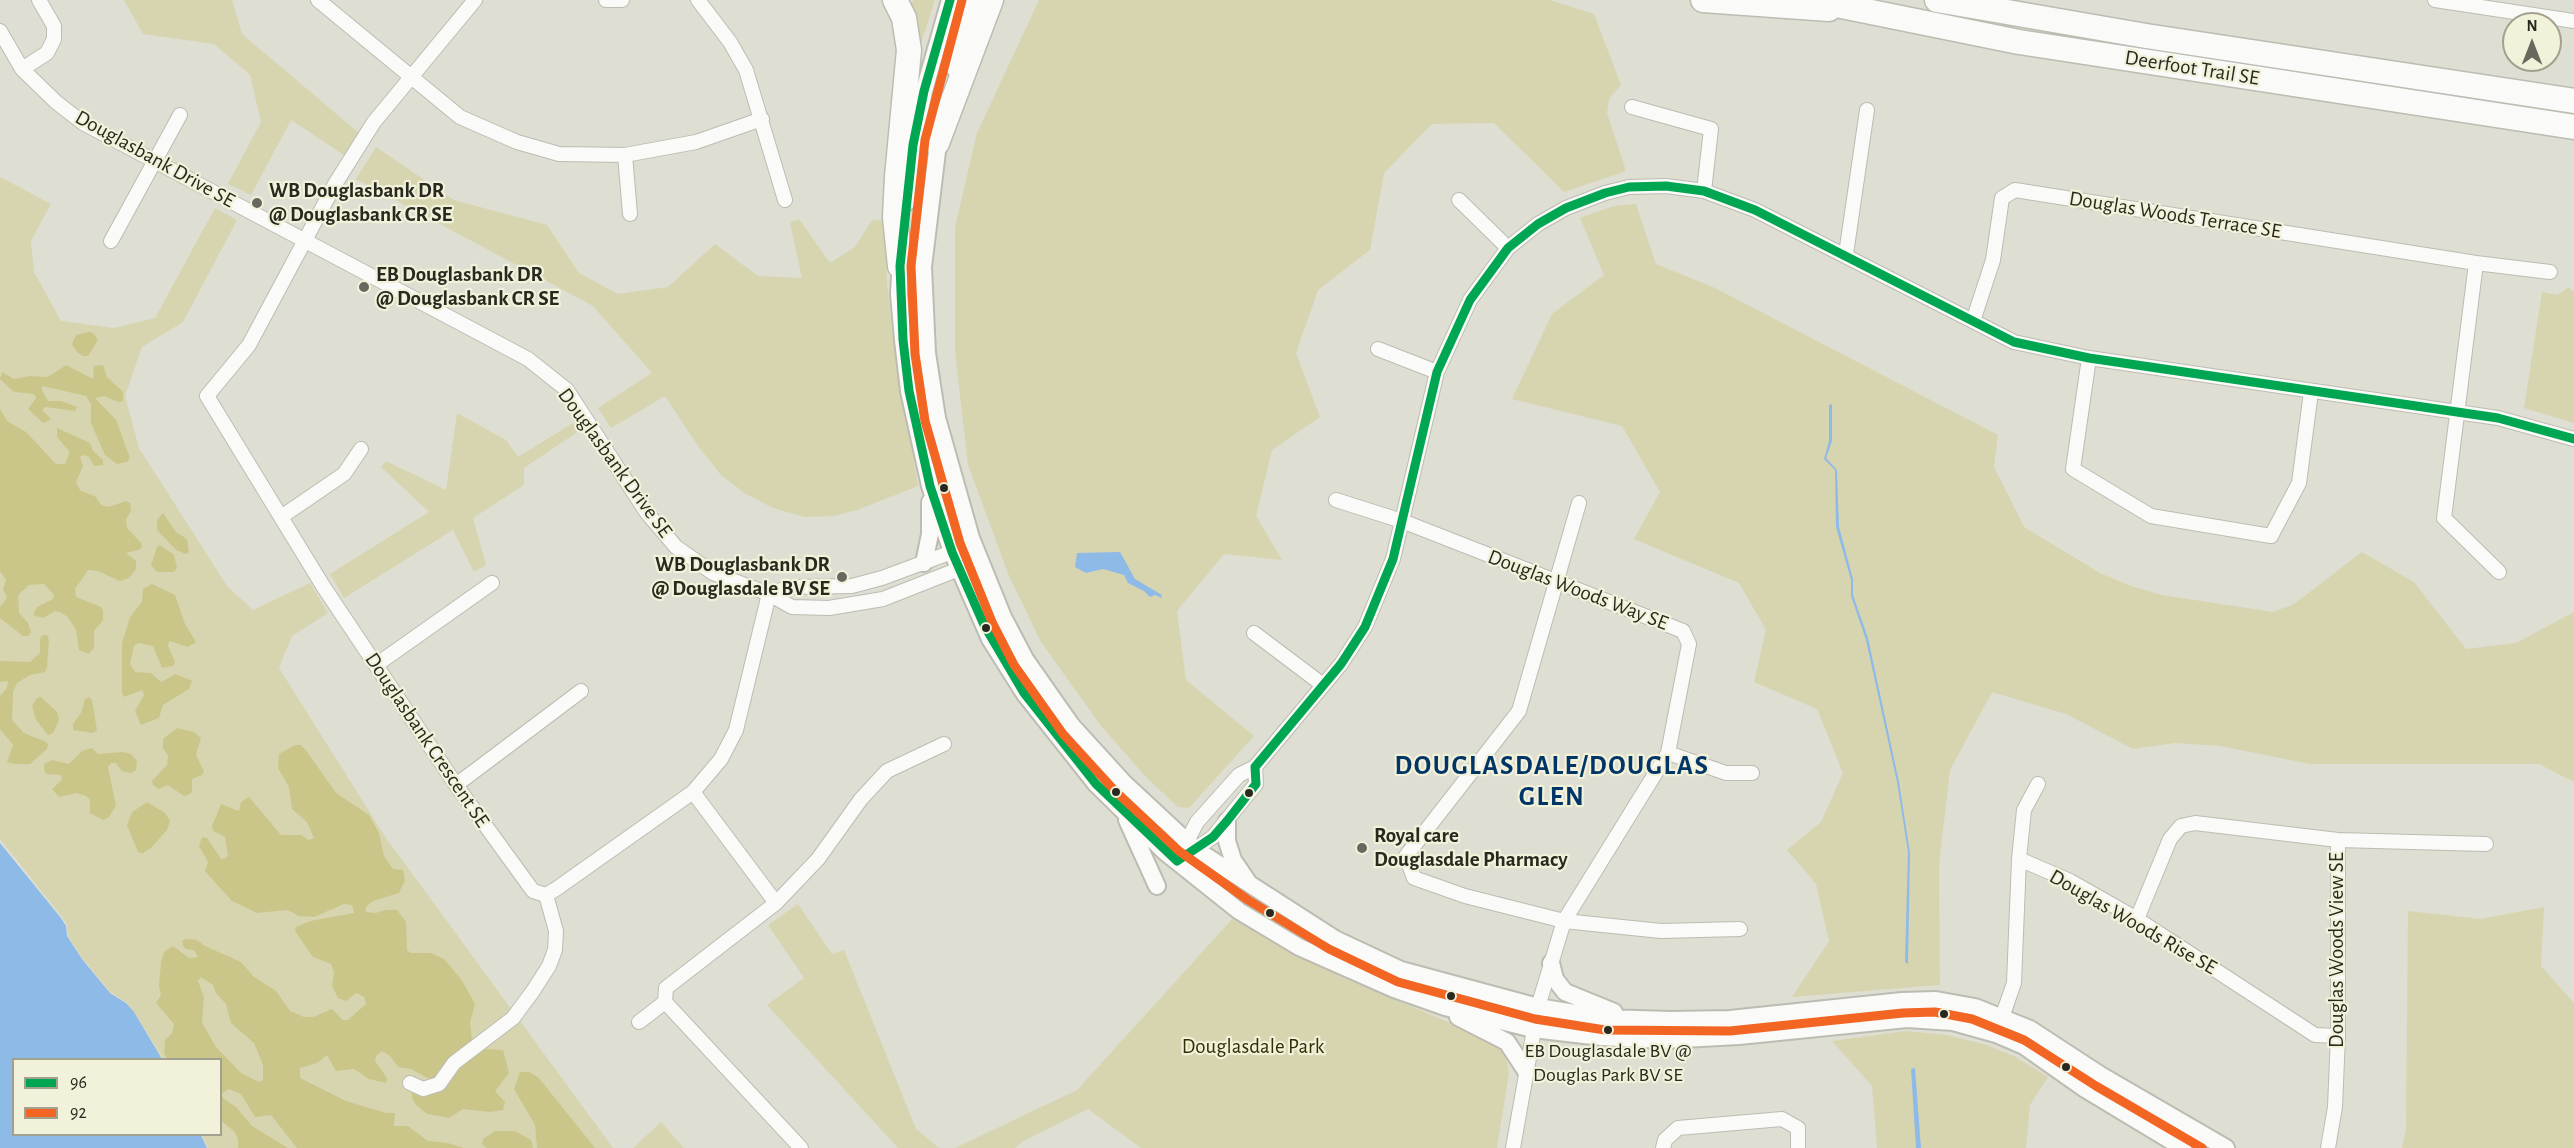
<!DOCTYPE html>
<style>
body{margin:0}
#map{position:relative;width:2574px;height:1148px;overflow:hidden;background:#deded2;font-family:"Alegreya Sans",sans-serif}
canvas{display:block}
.legend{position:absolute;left:12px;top:1058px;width:210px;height:78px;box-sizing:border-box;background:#f2f1d9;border:2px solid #a2a18f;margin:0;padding:8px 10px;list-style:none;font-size:18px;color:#292920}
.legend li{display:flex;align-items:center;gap:12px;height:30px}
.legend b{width:30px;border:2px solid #a2a18f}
.north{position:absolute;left:2502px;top:12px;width:60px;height:60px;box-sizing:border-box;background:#f2f1d9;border:2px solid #a2a18f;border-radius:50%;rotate:0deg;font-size:16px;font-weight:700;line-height:24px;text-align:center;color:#292920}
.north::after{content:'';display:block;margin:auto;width:21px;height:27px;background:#68685e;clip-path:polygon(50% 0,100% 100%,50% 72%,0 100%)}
</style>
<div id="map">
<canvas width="2574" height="1148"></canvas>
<ul class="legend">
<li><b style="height:8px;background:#00a651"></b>96</li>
<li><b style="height:8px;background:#f26522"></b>92</li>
</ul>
<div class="north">N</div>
</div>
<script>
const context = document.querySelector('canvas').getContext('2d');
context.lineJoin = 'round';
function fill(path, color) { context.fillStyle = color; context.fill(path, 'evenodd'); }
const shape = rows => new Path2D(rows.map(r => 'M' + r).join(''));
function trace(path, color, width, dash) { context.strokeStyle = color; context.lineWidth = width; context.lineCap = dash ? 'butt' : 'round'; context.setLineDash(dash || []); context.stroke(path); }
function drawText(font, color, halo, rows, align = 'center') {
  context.font = font + ' "Alegreya Sans",sans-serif'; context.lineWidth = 4.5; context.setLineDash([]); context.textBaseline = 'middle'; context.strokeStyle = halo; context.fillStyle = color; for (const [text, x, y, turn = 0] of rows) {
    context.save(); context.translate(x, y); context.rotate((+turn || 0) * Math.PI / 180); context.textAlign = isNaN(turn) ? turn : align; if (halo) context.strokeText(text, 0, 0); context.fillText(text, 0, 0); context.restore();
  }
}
fill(shape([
 [124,0,232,0,242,34,359,133,344,155,291,120,251,195,228,184,261,122,250,75,214,44,143,34],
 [914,0,935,0,919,49,909,4],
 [1039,0,1550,0,1594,14,1621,85,1609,99,1607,113,1626,171,1564,192,1494,123,1432,124,1384,173,1370,250,1318,290,1296,353,1320,417,1272,450,1256,516,1282,560,1224,554,1177,611,1186,680,1254,736,1189,808,1178,807,1146,777,1101,726,1041,642,1009,576,968,465,955,351,955,227,977,133],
 [376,147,454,200,547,225,579,273,618,294,668,287,715,244,758,276,802,278,790,223,799,219,830,263,855,247,872,220,886,221,887,284,892,329,918,486,857,510,834,516,805,517,773,508,746,494,721,475,698,446,665,396,611,428,598,408,652,373,593,306,356,179],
 [0,177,51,204,31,241,34,272,61,321,114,328,155,318,215,208,237,220,183,322,142,347,125,396,139,448,227,586,253,610,310,583,328,613,292,636,279,668,386,838,613,1148,208,1148,202,1135,220,1134,220,1060,163,1059,134,1012,126,1002,110,992,83,959,68,936,67,925,62,917,0,839],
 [1636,204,1656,264,1713,287,1998,435,1994,467,2024,527,2100,573,2131,586,2162,595,2273,612,2294,604,2362,552,2414,582,2466,649,2516,643,2574,612,2574,782,2539,764,2310,764,2220,746,2175,743,2133,749,2066,714,1992,692,1950,770,1939,865,1940,985,1792,997,1829,941,1816,884,1787,850,1821,822,1843,773,1817,709,1754,682,1766,630,1739,583,1634,539,1660,492,1622,426,1512,399,1552,314,1604,275,1580,218,1614,206],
 [2568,287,2574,292,2574,423,2524,408,2542,292,2558,295],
 [457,413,506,440,518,457,573,423,579,431,524,468,524,485,473,518,486,565,474,572,453,530,344,598,330,574,429,512,381,467,386,461,446,490],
 [798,904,832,954,844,950,916,1129,939,1148,898,1148,767,1005,804,978,768,925],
 [2544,907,2541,966,2574,1003,2574,1148,2402,1148,2406,1128,2408,911,2481,919],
 [1234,917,1262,935,1341,977,1493,1041,1505,1053,1509,1073,1497,1148,1141,1148,1088,1109,1023,1141,1015,1148,955,1148,1077,1090],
 [1906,1031,1947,1035,1987,1045,2014,1056,2048,1077,2030,1105,2026,1148,1877,1148,1872,1086,1832,1041],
 [661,1122,684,1148,633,1148]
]), '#d7d5b0');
fill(shape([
 [89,332,93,333,98,340,88,356,83,356,77,352,72,344,76,335],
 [66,365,93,379,94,366,103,365,107,377,123,392,123,401,118,402,104,396,95,398,116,420,130,458,127,462,117,464,105,455,91,423,91,404,86,396,42,386,42,390,48,401,61,401,77,407,75,411,46,407,42,410,51,419,43,423,28,409,36,398,34,394,14,392,0,379,2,372,14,379,30,376,48,377],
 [0,409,7,421,26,432,56,464,65,464,70,452,57,437,57,428,90,443,93,451,103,460,103,465,94,466,89,457,84,455,80,457,83,466,76,482,80,490,96,497,101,505,109,507,126,501,130,503,131,511,126,519,127,528,142,544,141,549,126,553,136,561,136,569,129,578,120,581,98,571,88,570,75,589,76,597,101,607,103,611,103,620,94,631,94,648,88,654,79,650,76,630,68,617,60,612,55,611,43,618,33,615,37,607,53,599,54,595,44,584,29,585,18,595,19,613,28,623,31,632,28,636,23,636,0,618,0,607,7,598,3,589,6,580,0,571],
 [163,513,176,532,187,539,189,552,186,554,176,550,157,530,157,520],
 [160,545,174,555,177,568,174,572,157,572,151,565,157,547],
 [152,584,175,595,185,624,196,642,188,647,169,641,168,646,175,662,173,666,162,668,153,646,138,643,134,646,130,664,135,672,151,673,161,682,176,674,192,681,189,689,163,705,159,718,141,725,135,711,144,695,142,690,124,697,122,692,122,643,130,617,142,602,143,589],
 [43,635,47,635,49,640,47,668,45,672,30,675,17,683,13,692,12,720,24,733,44,741,48,744,47,749,30,764,14,764,7,762,13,745,0,729,0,696,7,688,8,681,0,682,0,661,30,662,40,653,40,639],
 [41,697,57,712,59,720,53,733,48,735,36,720,32,706,37,698],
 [89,697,92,700,97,730,93,733,73,730,73,724,81,713,85,699],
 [177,728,194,732,201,738,196,755,204,771,202,775,192,779,192,792,188,795,184,796,168,785,159,789,153,785,152,781,167,765,168,756,163,748,163,739],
 [295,745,301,745,308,753,336,793,369,815,379,833,384,856,393,869,403,870,405,880,399,893,373,901,366,907,366,912,376,913,385,910,397,910,406,922,407,950,411,953,431,953,444,959,461,979,475,1004,470,1022,473,1049,477,1051,487,1049,503,1050,509,1073,495,1091,505,1102,503,1110,490,1112,463,1109,449,1118,427,1114,416,1105,412,1098,412,1089,431,1080,411,1069,398,1067,390,1056,382,1051,376,1056,375,1061,387,1078,386,1083,369,1079,354,1069,336,1071,327,1055,317,1063,300,1068,300,1078,346,1101,386,1113,395,1113,394,1126,408,1126,428,1141,448,1143,464,1148,297,1148,271,1115,255,1117,241,1094,229,1089,221,1094,224,1099,236,1107,252,1126,288,1148,238,1148,238,1139,234,1131,221,1121,220,1060,167,1059,164,1053,165,1040,172,1033,174,1024,156,1003,161,995,159,987,161,961,165,951,173,946,189,958,198,957,194,950,186,949,183,946,182,941,186,939,197,940,205,946,241,962,254,977,276,991,290,1011,304,1017,313,1017,332,1009,343,1020,348,1020,366,1004,364,997,356,993,346,1001,338,998,332,986,334,972,331,964,313,957,295,931,296,927,310,921,354,913,352,905,344,904,314,917,299,916,287,910,257,913,232,901,205,871,208,862,199,846,202,837,207,838,221,859,226,858,228,855,225,837,213,831,212,826,221,804,239,811,241,802,249,797,281,835,301,835,309,840,314,838,307,822,292,809,289,787,278,768,279,754],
 [201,977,213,985,216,993,226,1004,231,1023,254,1043,263,1065,263,1080,259,1082,241,1073,216,1047,202,1023,204,997,198,981],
 [92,748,98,754,123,752,131,754,137,761,136,770,131,773,122,771,116,763,111,763,108,767,116,806,108,818,103,820,90,813,90,800,86,796,77,793,59,797,52,789,62,780,61,775,46,774,44,769,44,764,52,760,69,764,82,751],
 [147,802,165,813,170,821,167,830,151,848,143,853,138,852,127,825,132,812],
 [520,1072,529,1072,538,1077,595,1148,537,1148,535,1125,514,1089],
 [495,1131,515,1131,531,1140,533,1148,487,1148,482,1144,483,1139]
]), '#cac689');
fill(shape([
 [1832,404,1832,441,1826,458,1837,470,1839,527,1853,579,1853,595,1868,638,1899,782,1910,853,1908,964,1905,962,1908,852,1897,782,1866,640,1851,596,1851,580,1836,527,1835,470,1824,459,1829,441,1829,405],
 [1120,552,1135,579,1162,595,1161,598,1155,595,1150,597,1144,591,1128,583,1124,575,1103,569,1086,573,1075,567,1077,553],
 [0,843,61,918,66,926,67,936,82,959,110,993,126,1003,134,1012,162,1059,14,1060,14,1134,201,1135,207,1148,0,1148],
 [1915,1068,1921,1148,1916,1148,1911,1069]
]), '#8ebae8');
const minor = shape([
 [318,0,460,117,517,142,559,154,625,155,696,142,762,119],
 [475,0,374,122,335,184,249,345,207,396,323,586,456,785,533,891,546,895,556,889,693,792,721,759,736,730,769,594],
 [606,0,622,0],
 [698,0,730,42,746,70,785,200],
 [2435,0,2574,21],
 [0,31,22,69,56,102,83,123,528,359,567,390,647,513,676,547,713,573,769,594,792,607,829,608,883,599,959,569,976,554],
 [22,69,47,53,54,39,54,26,39,0],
 [1632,107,1711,129,1704,191],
 [625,155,630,214],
 [1459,200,1508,248],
 [111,241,180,115],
 [1846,254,1867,110],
 [2476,263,2550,272],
 [1973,321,1993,260,2002,198,2015,190,2476,263,2444,518,2499,572],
 [1378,349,1437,372],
 [2089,358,2073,469,2151,516,2271,536,2299,483,2311,392],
 [1336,500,1402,521,1683,631,1689,644,1668,753,1564,921,1538,1007,1513,1148],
 [1579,503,1519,711,1406,856,1414,878,1465,896,1564,921,1661,931,1740,929],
 [281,517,344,474,361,449],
 [769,594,791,587,852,586,882,578,952,552,976,554],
 [1254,633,1323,685],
 [376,665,492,583],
 [1668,753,1726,773,1752,773],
 [456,785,581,691],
 [693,792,776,903],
 [2338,840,2486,844],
 [1188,854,1213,837,1256,784,1255,767],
 [2019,859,2024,810,2038,784],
 [1177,861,1197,822,1239,775,1255,767,1341,664,1365,627,1393,559,1437,372,1470,300,1508,248,1538,224,1566,208,1605,193,1629,187,1666,186,1704,191,1755,210,2014,342,2089,358,2498,418,2574,439],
 [2137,919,2170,839,2181,826,2195,823,2338,840,2338,1036,2335,1107,2328,1148],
 [665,1002,801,1148],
 [639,1022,665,1002,666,988,776,903,818,859,861,799,887,771,944,744],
 [1999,1026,2014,983,2019,859,2070,881,2137,919,2315,1035,2338,1036],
 [410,1083,423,1089,439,1084,454,1063,513,1018,533,991,549,966,555,950,556,931,546,895],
 [1663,1148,1665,1140,1678,1128,1782,1119,1798,1128,1798,1148]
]);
const tertiary = shape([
 [955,69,974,0],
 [939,135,923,267,927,353,937,418,971,538,1003,617,1025,659,1072,726,1123,782,1195,849,1335,939,1401,970,1538,1007,1605,1018,1670,1020,1730,1019,1902,1001,1936,1000,1975,1007,2030,1029,2102,1076,2226,1148],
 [907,202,913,145,924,91,950,0],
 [901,257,899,294,903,340,909,391,930,486,952,552,990,639,1024,693,1096,784,1165,852,1239,911,1299,947,1394,989,1445,1007,1533,1029,1601,1037,1664,1040,1739,1036,1907,1019,1953,1022,1996,1034,2024,1046,2085,1089,2183,1148],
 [924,563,930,534,930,502],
 [1127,820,1157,886],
 [1227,821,1227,841,1233,860,1248,882],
 [1551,963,1555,979,1565,992,1614,1012],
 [1458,1017,1507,1042,1526,1071]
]);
const motorway = shape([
 [895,0,904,18,909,50,897,177,895,217,900,266],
 [1703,0,1829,9],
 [1812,0,2019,42,2574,127],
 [1937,0,2146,36,2574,101],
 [937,143,991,0]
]);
trace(minor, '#bdbcb2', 16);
trace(tertiary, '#bdbcb2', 20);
trace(motorway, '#bdbcb2', 27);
trace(minor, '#fafaf8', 14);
trace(tertiary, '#fafaf8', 16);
trace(motorway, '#fafaf8', 24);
trace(shape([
 [950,0,924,91,913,145,900,266,903,340,909,391,930,486,952,552,984,625,1024,693,1096,784,1177,861,1213,837,1227,821,1256,784,1255,767,1341,664,1365,627,1393,559,1437,372,1470,300,1508,248,1538,224,1566,208,1605,193,1629,187,1666,186,1704,191,1755,210,2014,342,2089,358,2498,418,2574,439]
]), '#00a651', 9);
trace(shape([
 [962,0,925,140,911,266,915,354,925,421,960,543,992,622,1014,665,1063,734,1115,791,1179,851,1248,900,1329,949,1398,982,1535,1019,1605,1030,1730,1031,1903,1013,1935,1012,1972,1019,2024,1040,2096,1086,2202,1148]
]), '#f26522', 9);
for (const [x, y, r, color] of [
 [257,203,6,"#68685e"],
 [364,287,6,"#68685e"],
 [944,488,5,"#292920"],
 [842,577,6,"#68685e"],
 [986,628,5,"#292920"],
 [1116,792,5,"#292920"],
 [1249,793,5,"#292920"],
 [1362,848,6,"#68685e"],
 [1270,913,5,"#292920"],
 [1451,996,5,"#292920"],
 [1944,1014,5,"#292920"],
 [1608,1030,5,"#292920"],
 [2066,1067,5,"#292920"]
]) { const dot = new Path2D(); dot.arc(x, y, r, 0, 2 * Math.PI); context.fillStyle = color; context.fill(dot); trace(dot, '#f2f1d9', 2); }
drawText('20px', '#292920', '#f2f1d9', [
 ["EB Douglasdale BV @",1608,1051],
 ["Douglas Park BV SE",1608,1075]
]);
drawText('21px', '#292920', '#f2f1d9', [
 ["Deerfoot Trail SE",2192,68,9],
 ["Douglasbank Drive SE",155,159,29],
 ["Douglas Woods Terrace SE",2175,215,9],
 ["Douglasbank Drive SE",615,463,54],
 ["Douglas Woods Way SE",1578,590,21],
 ["Douglasbank Crescent SE",427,740,56],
 ["Douglas Woods Rise SE",2133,922,30],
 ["Douglas Woods View SE",2337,950,-90]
]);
drawText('bold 21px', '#292920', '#f2f1d9', [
 ["WB Douglasbank DR",269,191],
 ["@ Douglasbank CR SE",269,215],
 ["EB Douglasbank DR",376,275],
 ["@ Douglasbank CR SE",376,299],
 ["WB Douglasbank DR",830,565,"right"],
 ["@ Douglasdale BV SE",830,589,"right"],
 ["Royal care",1374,836],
 ["Douglasdale Pharmacy",1374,860]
], 'left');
drawText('21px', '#333004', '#f2f1d9', [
 ["Douglasdale Park",1253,1047]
]);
context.letterSpacing = '1.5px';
drawText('bold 27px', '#023567', '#f2f1d9', [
 ["DOUGLASDALE/DOUGLAS",1552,766],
 ["GLEN",1552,797]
]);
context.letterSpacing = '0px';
</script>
